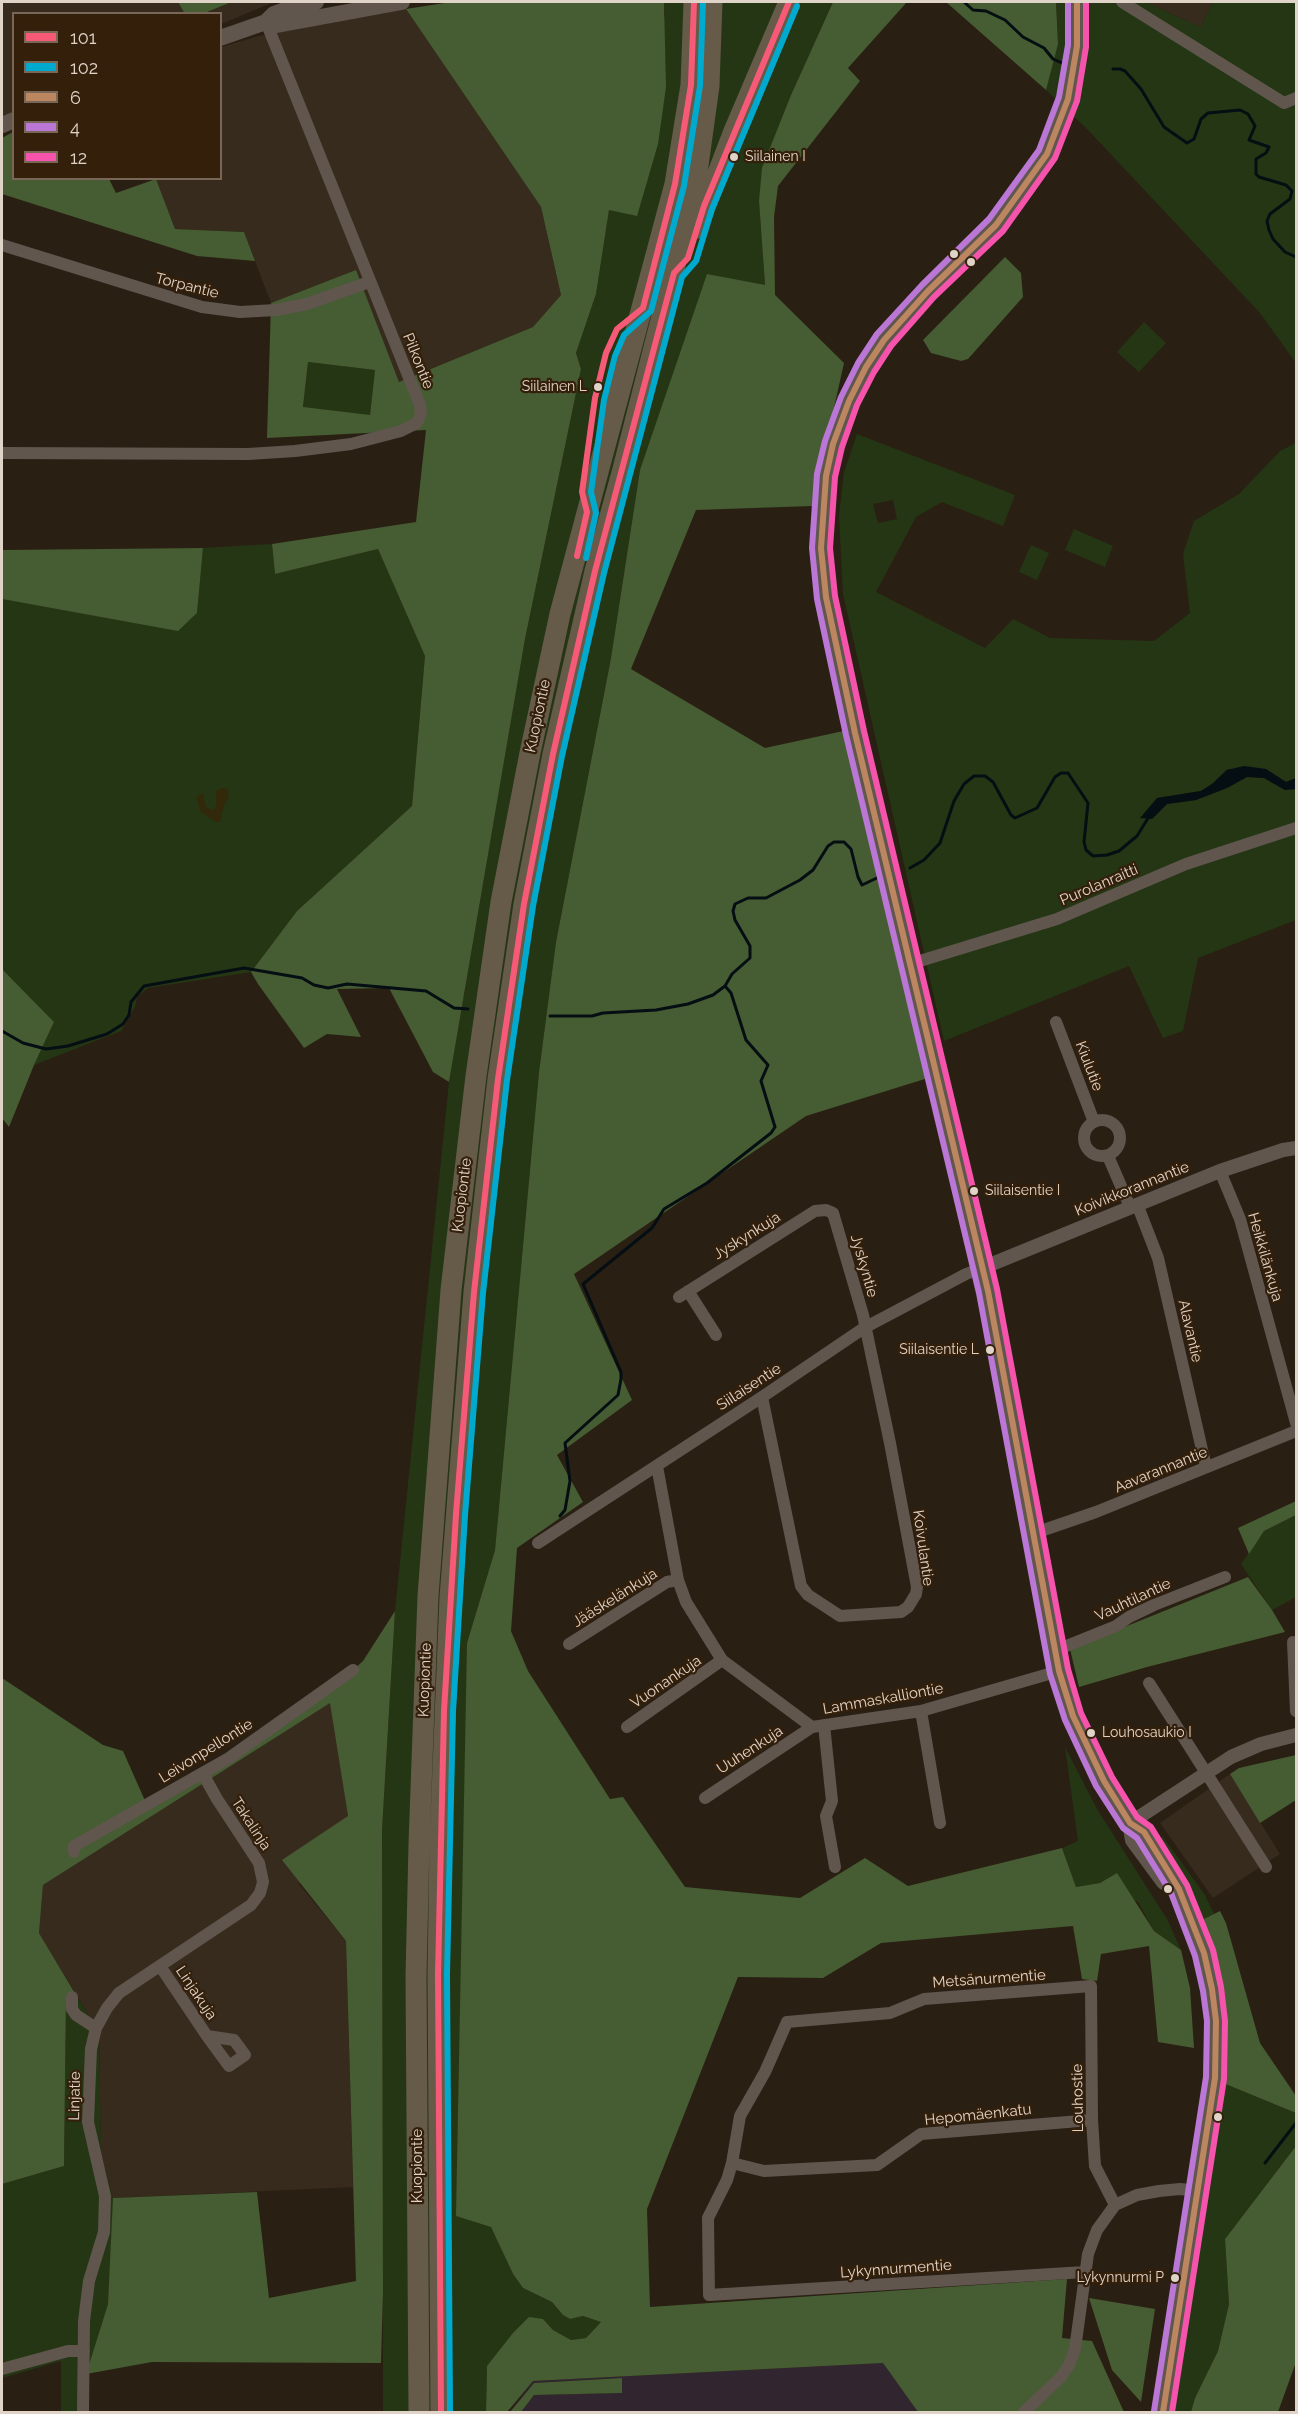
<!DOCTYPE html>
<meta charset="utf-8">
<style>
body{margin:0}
#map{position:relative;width:1298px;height:2414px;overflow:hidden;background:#2a1f13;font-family:Raleway,sans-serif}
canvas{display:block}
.frame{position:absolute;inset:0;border:3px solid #e0d3c7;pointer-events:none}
.legend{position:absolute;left:12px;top:12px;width:210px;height:168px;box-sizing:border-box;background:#331f0a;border:2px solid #786756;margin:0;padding:8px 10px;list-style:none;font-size:18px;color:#e0d3c7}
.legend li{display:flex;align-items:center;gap:12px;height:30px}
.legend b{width:30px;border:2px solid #786756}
</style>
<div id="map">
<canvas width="1298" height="2414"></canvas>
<div class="frame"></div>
<ul class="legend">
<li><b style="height:8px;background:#f75a77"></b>101</li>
<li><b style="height:8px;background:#00a9ce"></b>102</li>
<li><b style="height:8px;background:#bb8660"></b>6</li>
<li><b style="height:8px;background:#ba77d6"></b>4</li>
<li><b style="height:8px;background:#f653ac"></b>12</li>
</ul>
</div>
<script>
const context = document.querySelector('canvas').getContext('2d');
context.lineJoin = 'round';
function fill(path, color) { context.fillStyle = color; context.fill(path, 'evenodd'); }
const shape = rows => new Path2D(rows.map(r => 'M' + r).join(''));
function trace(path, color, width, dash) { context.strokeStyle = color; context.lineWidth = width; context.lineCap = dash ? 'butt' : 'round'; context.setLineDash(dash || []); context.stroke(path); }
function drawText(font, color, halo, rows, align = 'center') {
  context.font = font + ' Raleway,sans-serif'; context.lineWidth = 4.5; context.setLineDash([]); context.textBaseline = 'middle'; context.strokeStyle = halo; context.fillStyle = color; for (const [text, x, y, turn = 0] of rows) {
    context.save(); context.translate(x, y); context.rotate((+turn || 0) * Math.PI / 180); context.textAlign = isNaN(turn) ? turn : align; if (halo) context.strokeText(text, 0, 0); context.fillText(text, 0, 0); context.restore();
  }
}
fill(shape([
 [2,2,178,2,185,13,14,14,13,112,2,117],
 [228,2,274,2,221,24,220,14,205,14,228,3],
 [1145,2,1213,2,1201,27],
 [406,9,541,207,561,295,533,327,399,382,356,271,271,303,244,232,175,229,156,179,220,178,221,47,259,36],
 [331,1702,348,1816,299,1884,346,1941,353,2187,113,2198,101,2155,99,2032,39,1933,43,1885],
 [1230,1774,1280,1854,1213,1898,1160,1823]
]), '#372b1d');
fill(shape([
 [883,2363,918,2412,521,2412,534,2395,622,2393,621,2378,534,2383,507,2412,533,2381]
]), '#312630');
fill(shape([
 [664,2,833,2,791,95,759,201,765,286,640,470,611,658,556,942,539,1072,495,1550,467,1643,491,2227,513,2274,523,2288,552,2302,563,2315,570,2319,583,2316,601,2322,586,2338,571,2340,553,2330,543,2319,487,2366,486,2412,383,2412,382,1830,395,1611,449,1082,525,639,581,369,576,353,596,294,609,210,665,15],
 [1056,2,1145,2,1201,27,1213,2,1296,2,1296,363,1260,313,1088,130,1046,90,1058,39],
 [1144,322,1166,343,1139,372,1117,352],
 [308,362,375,370,370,416,303,408],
 [857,434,1015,495,1003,526,942,502,916,517,876,592,985,648,1013,619,1050,638,1154,641,1190,613,1183,554,1194,521,1239,494,1280,451,1296,443,1296,778,1286,782,1266,769,1227,769,1212,784,1201,791,1157,798,1152,819,1167,804,1196,800,1227,788,1247,777,1264,778,1285,790,1296,789,1296,920,1198,958,1183,1031,1163,1038,1129,966,944,1041,843,594,839,516,844,472],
 [893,500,897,519,878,523,873,504],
 [1074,529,1113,546,1105,567,1065,550],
 [272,544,275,574,378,549,425,656,412,806,297,911,251,972,148,988,137,997,135,1007,121,1031,34,1065,54,1022,2,969,2,599,178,630,197,613,203,548],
 [1031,545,1049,553,1037,580,1019,572],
 [1296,1515,1296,1597,1272,1610,1241,1564,1264,1531],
 [1065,1747,1097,1809,1167,1919,1181,1950,1154,1931,1138,1902,1100,1883,1076,1887,1062,1848,1078,1841],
 [1163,1837,1205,1895,1214,1914,1198,1922,1155,1841],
 [76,1995,99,2032,101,2155,113,2198,113,2228,108,2304,86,2374,85,2412,61,2412,61,2361,2,2378,2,2184,64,2166,66,2001],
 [1223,2083,1296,2113,1296,2146,1225,2239,1229,2304,1218,2351,1195,2398,1191,2412,1168,2412,1185,2304,1213,2160]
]), '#253614');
fill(shape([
 [178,2,228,2,229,3,205,13,185,14],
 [451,2,664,2,666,87,658,144,637,216,609,210,596,294,576,353,581,369,525,639,449,1082,433,1072,389,988,337,989,361,1037,327,1034,304,1048,258,984,251,972,297,911,412,806,425,656,378,549,275,574,272,544,416,522,426,430,267,438,271,303,356,270,399,382,533,327,561,295,541,207,406,9],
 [308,362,375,370,370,415,303,407],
 [833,2,907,2,848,68,860,81,778,186,774,217,775,295,844,363,812,506,696,510,631,669,765,748,848,730,928,1078,806,1116,574,1274,632,1400,557,1455,583,1502,517,1548,511,1631,528,1671,610,1799,623,1797,685,1887,800,1898,865,1858,908,1886,1062,1848,1076,1887,1100,1883,1117,1873,1154,1931,1181,1950,1190,1988,1194,2048,1158,2042,1149,1946,1101,1954,1097,1981,1082,1979,1073,1926,881,1943,823,1978,738,1977,647,2209,650,2307,1067,2279,1062,2338,1092,2341,1124,2412,918,2412,883,2363,533,2381,507,2412,486,2412,487,2366,513,2333,529,2317,543,2319,553,2330,571,2340,586,2338,601,2322,583,2316,570,2319,563,2315,552,2302,523,2288,513,2274,491,2227,456,2216,467,1643,495,1550,539,1072,556,942,611,658,640,470,707,274,765,285,759,201,762,168,791,95],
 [946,2,1056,2,1058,44,1046,90],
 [13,132,14,178,109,179,116,193,156,179,175,229,244,232,255,261,197,256,2,194,2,138],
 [1005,257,1021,273,1023,297,968,359,961,361,931,353,923,340],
 [203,548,197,613,178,631,2,599,2,550],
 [2,969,54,1022,34,1065,9,1127,2,1118],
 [1296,1501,1296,1515,1264,1531,1249,1554,1238,1528],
 [1248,1577,1272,1610,1285,1632,1147,1667,1079,1687,1070,1649],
 [395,1611,382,1830,383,2292,381,2363,152,2362,86,2374,108,2304,113,2198,257,2192,269,2298,356,2281,346,1941,282,1860,348,1816,330,1703,43,1885,39,1933,76,1995,66,2001,64,2166,2,2184,2,1678,103,1745,123,1751,146,1803,203,1774,353,1670,363,1661],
 [1296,1755,1296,1800,1260,1823,1230,1774,1239,1768],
 [1220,1911,1226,1923,1260,2043,1296,2096,1296,2113,1223,2083,1224,2056,1219,1997,1198,1922],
 [1296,2146,1296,2362,1278,2412,1191,2412,1195,2398,1218,2351,1229,2304,1225,2239],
 [1089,2298,1155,2309,1141,2402,1112,2370],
 [622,2378,622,2393,534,2395,521,2412,510,2412,534,2383]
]), '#465c32');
fill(shape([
 [221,788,227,788,229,797,224,805,220,822,216,822,201,812,196,797,203,793,206,807,212,810,216,806,216,791]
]), '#32290b');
fill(shape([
 [1244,766,1266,769,1286,782,1296,778,1296,789,1285,790,1264,778,1247,777,1227,788,1196,800,1167,804,1152,819,1140,818,1157,798,1201,791,1212,784,1227,770]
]), '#040e13');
trace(shape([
 [964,2,973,10,986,11,1005,20,1023,37,1044,48,1053,59,1062,63],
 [1113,69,1120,69,1125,71,1141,89,1164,127,1187,143,1194,139,1201,119,1208,113,1240,110,1248,114,1255,126,1249,140,1269,147,1266,153,1256,159,1256,174,1259,177,1286,185,1292,191,1290,199,1270,214,1267,221,1269,230,1273,239,1285,252,1296,257],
 [910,868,924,860,940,843,954,801,964,784,974,776,985,776,993,782,1011,815,1015,818,1037,808,1055,777,1061,773,1068,773,1088,803,1084,842,1086,850,1093,856,1107,855,1119,851,1137,836,1150,815],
 [550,1016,592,1016,603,1013,656,1010,688,1004,713,995,725,986,732,974,750,958,750,946,735,920,733,911,735,904,748,898,766,898,800,880,813,870,828,846,834,842,844,842,851,849,858,877,862,885,879,877],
 [2,1031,23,1043,46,1049,68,1046,107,1034,123,1024,129,1015,131,1002,144,986,244,968,302,978,314,985,328,988,347,984,426,991,454,1008,468,1009],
 [560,1516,565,1510,570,1481,565,1443,618,1395,621,1379,621,1372,583,1284,652,1228,664,1209,707,1183,771,1133,775,1127,761,1081,768,1065,746,1040,731,993,725,986],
 [1265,2163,1296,2123]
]), '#040e13', 3);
trace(shape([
 [1122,2,1284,103,1296,98],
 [2,245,202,307,240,312,276,310,307,304,369,282],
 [2,453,248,454,295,451,351,444,401,431,417,423,421,413,420,405,266,22],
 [910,964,1057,919,1186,864,1296,828],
 [1056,1022,1094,1122],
 '1084 1138a18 18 0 1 1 36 0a18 18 0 1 1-36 0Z',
 [1108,1156,1130,1207],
 [1220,1171,1240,1219,1296,1423],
 [1137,1204,1158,1258,1206,1467],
 [688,1291,716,1335],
 [679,1297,815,1211,826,1210,833,1213,863,1315,890,1443,917,1587,916,1594,908,1607,901,1612,840,1616,808,1595,801,1586,762,1397],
 [657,1466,678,1580,686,1602,722,1660,812,1727,921,1711,1059,1671],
 [1035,1533,1096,1512,1296,1431],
 [538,1543,762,1397,864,1328,966,1274,982,1268],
 [1293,1642,1296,1711],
 [569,1644,667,1582,678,1580],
 [1054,1651,1116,1626,1129,1617,1154,1605,1225,1577],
 [1149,1683,1266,1867],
 [921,1711,940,1823],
 [824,1725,832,1801,826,1816,835,1867],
 [627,1727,722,1660],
 [705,1798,812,1727],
 [74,1852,74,1846,229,1758,353,1670],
 [160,1966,207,2036,229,2066,245,2055,234,2040,207,2036],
 [72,1997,72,2009,76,2015,96,2028],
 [732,2163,764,2171,877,2165,921,2134,1092,2120],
 [1085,2272,709,2295,708,2218,727,2180,732,2163,740,2116,765,2072,787,2022,890,2013,924,1999,1091,1986,1092,2120,1095,2166,1115,2205],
 [2,2369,68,2351,84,2351],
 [83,2412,84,2321,89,2281,104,2232,105,2196,88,2122,91,2049,96,2028,107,2008,119,1993,251,1905,260,1893,263,1882,259,1863,217,1799,203,1774],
 [1024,2412,1061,2377,1069,2365,1075,2349,1088,2254,1097,2230,1115,2205,1137,2195,1159,2191,1180,2189,1199,2191]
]), '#60564e', 12);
trace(shape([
 [982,1268,1220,1171,1283,1150,1296,1148],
 [1130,1823,1231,1757,1261,1744,1296,1735]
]), '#60564e', 14);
trace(shape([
 [1077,2,1077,46,1068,99,1047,154,996,225,928,291,884,340,866,367,849,401,833,444,826,476,821,548,826,597,855,733,988,1291,1059,1671,1073,1716,1104,1781,1130,1823,1144,1832,1179,1889,1204,1953,1212,1989,1216,2021,1215,2078,1163,2412],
 [266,22,277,25,402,2],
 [220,38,266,22,274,14,285,10,316,2],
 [2,125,14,120],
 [1130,1823,1133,1840,1164,1882]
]), '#60564e', 16);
trace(shape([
 [697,228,734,131,789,2],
 [419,2412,416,1976,419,1844,428,1596,451,1290,476,1076,501,902,530,753,560,614,675,184,691,85,694,2],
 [441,2412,438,1974,440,1843,450,1597,474,1292,498,1079,524,904,553,754,595,571,623,469,695,187,709,86,712,2]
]), '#665a49', 21);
trace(shape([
 [577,556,587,512,582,492,595,398,606,353,617,329,643,308,675,184,691,85,694,2],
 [441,2412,438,1974,444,1711,456,1514,474,1292,498,1079,524,904,553,754,595,571,674,273,688,258,704,206,789,2]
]), '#f75a77', 6);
trace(shape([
 [586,558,596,513,591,492,604,400,615,356,624,335,651,311,684,186,700,86,703,2],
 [450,2412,447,1974,453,1711,465,1515,483,1293,507,1080,533,906,562,756,604,573,682,277,696,261,712,209,797,6]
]), '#00a9ce', 6);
trace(shape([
 [1077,2,1077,46,1068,99,1047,154,996,225,928,291,884,340,866,367,849,401,833,444,826,476,821,548,826,597,855,733,988,1291,1059,1671,1073,1716,1104,1781,1130,1823,1144,1832,1179,1889,1204,1953,1212,1989,1216,2021,1215,2078,1163,2412]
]), '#bb8660', 6);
trace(shape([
 [1068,2,1068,45,1059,97,1039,150,989,219,922,285,877,334,858,363,841,397,825,441,817,474,812,548,817,599,846,735,979,1293,1050,1674,1065,1720,1096,1786,1123,1828,1137,1838,1171,1893,1195,1956,1203,1991,1207,2021,1206,2077,1154,2411]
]), '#ba77d6', 6);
trace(shape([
 [1086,2,1086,47,1077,101,1055,158,1003,231,934,297,891,346,874,372,857,405,842,447,835,477,830,548,835,596,864,731,997,1289,1068,1669,1081,1713,1112,1777,1137,1817,1151,1827,1187,1885,1213,1950,1221,1987,1225,2021,1224,2079,1172,2412]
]), '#f653ac', 6);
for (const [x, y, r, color] of [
 [734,157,5,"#e0d3c7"],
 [954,254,5,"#e0d3c7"],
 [971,262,5,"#e0d3c7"],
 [598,387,5,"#e0d3c7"],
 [974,1191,5,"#e0d3c7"],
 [990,1350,5,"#e0d3c7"],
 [1091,1733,5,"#e0d3c7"],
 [1168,1889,5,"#e0d3c7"],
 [1218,2117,5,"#e0d3c7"],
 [1175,2278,5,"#e0d3c7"]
]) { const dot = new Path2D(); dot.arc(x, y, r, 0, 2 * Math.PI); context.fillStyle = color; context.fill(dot); trace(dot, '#331f0a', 2); }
drawText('14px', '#e0d3c7', '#331f0a', [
 ["Siilainen I",745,157],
 ["Siilainen L",587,387,"right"],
 ["Siilaisentie I",985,1191],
 ["Siilaisentie L",979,1350,"right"],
 ["Louhosaukio I",1102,1733],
 ["Lykynnurmi P",1164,2278,"right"]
], 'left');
drawText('15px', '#e0d3c7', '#331f0a', [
 ["Torpantie",187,286,14],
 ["Pilkontie",418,361,68],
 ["Kuopiontie",538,716,-78],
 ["Purolanraitti",1099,885,-23],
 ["Kiulutie",1089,1066,69],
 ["Koivikkorannantie",1132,1189,-22],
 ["Kuopiontie",462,1195,-83],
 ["Jyskynkuja",747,1236,-32],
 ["Heikkilänkuja",1265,1257,74],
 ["Jyskyntie",864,1266,74],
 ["Alavantie",1190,1331,77],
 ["Siilaisentie",749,1387,-33],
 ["Aavarannantie",1161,1470,-22],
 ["Koivulantie",923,1548,82],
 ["Jääskelänkuja",615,1598,-32],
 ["Vauhtilantie",1133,1600,-25],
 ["Kuopiontie",425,1680,-88],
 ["Vuonankuja",666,1682,-34],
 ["Lammaskalliontie",883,1699,-10],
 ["Uuhenkuja",750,1750,-33],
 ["Leivonpellontie",206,1751,-32],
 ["Takalinja",251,1824,57],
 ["Metsänurmentie",989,1979,-4],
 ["Linjakuja",196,1993,56],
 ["Linjatie",75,2096,-89],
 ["Louhostie",1078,2098,-91],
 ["Hepomäenkatu",978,2115,-6],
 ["Kuopiontie",417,2166,-90],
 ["Lykynnurmentie",896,2269,-4]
]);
</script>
